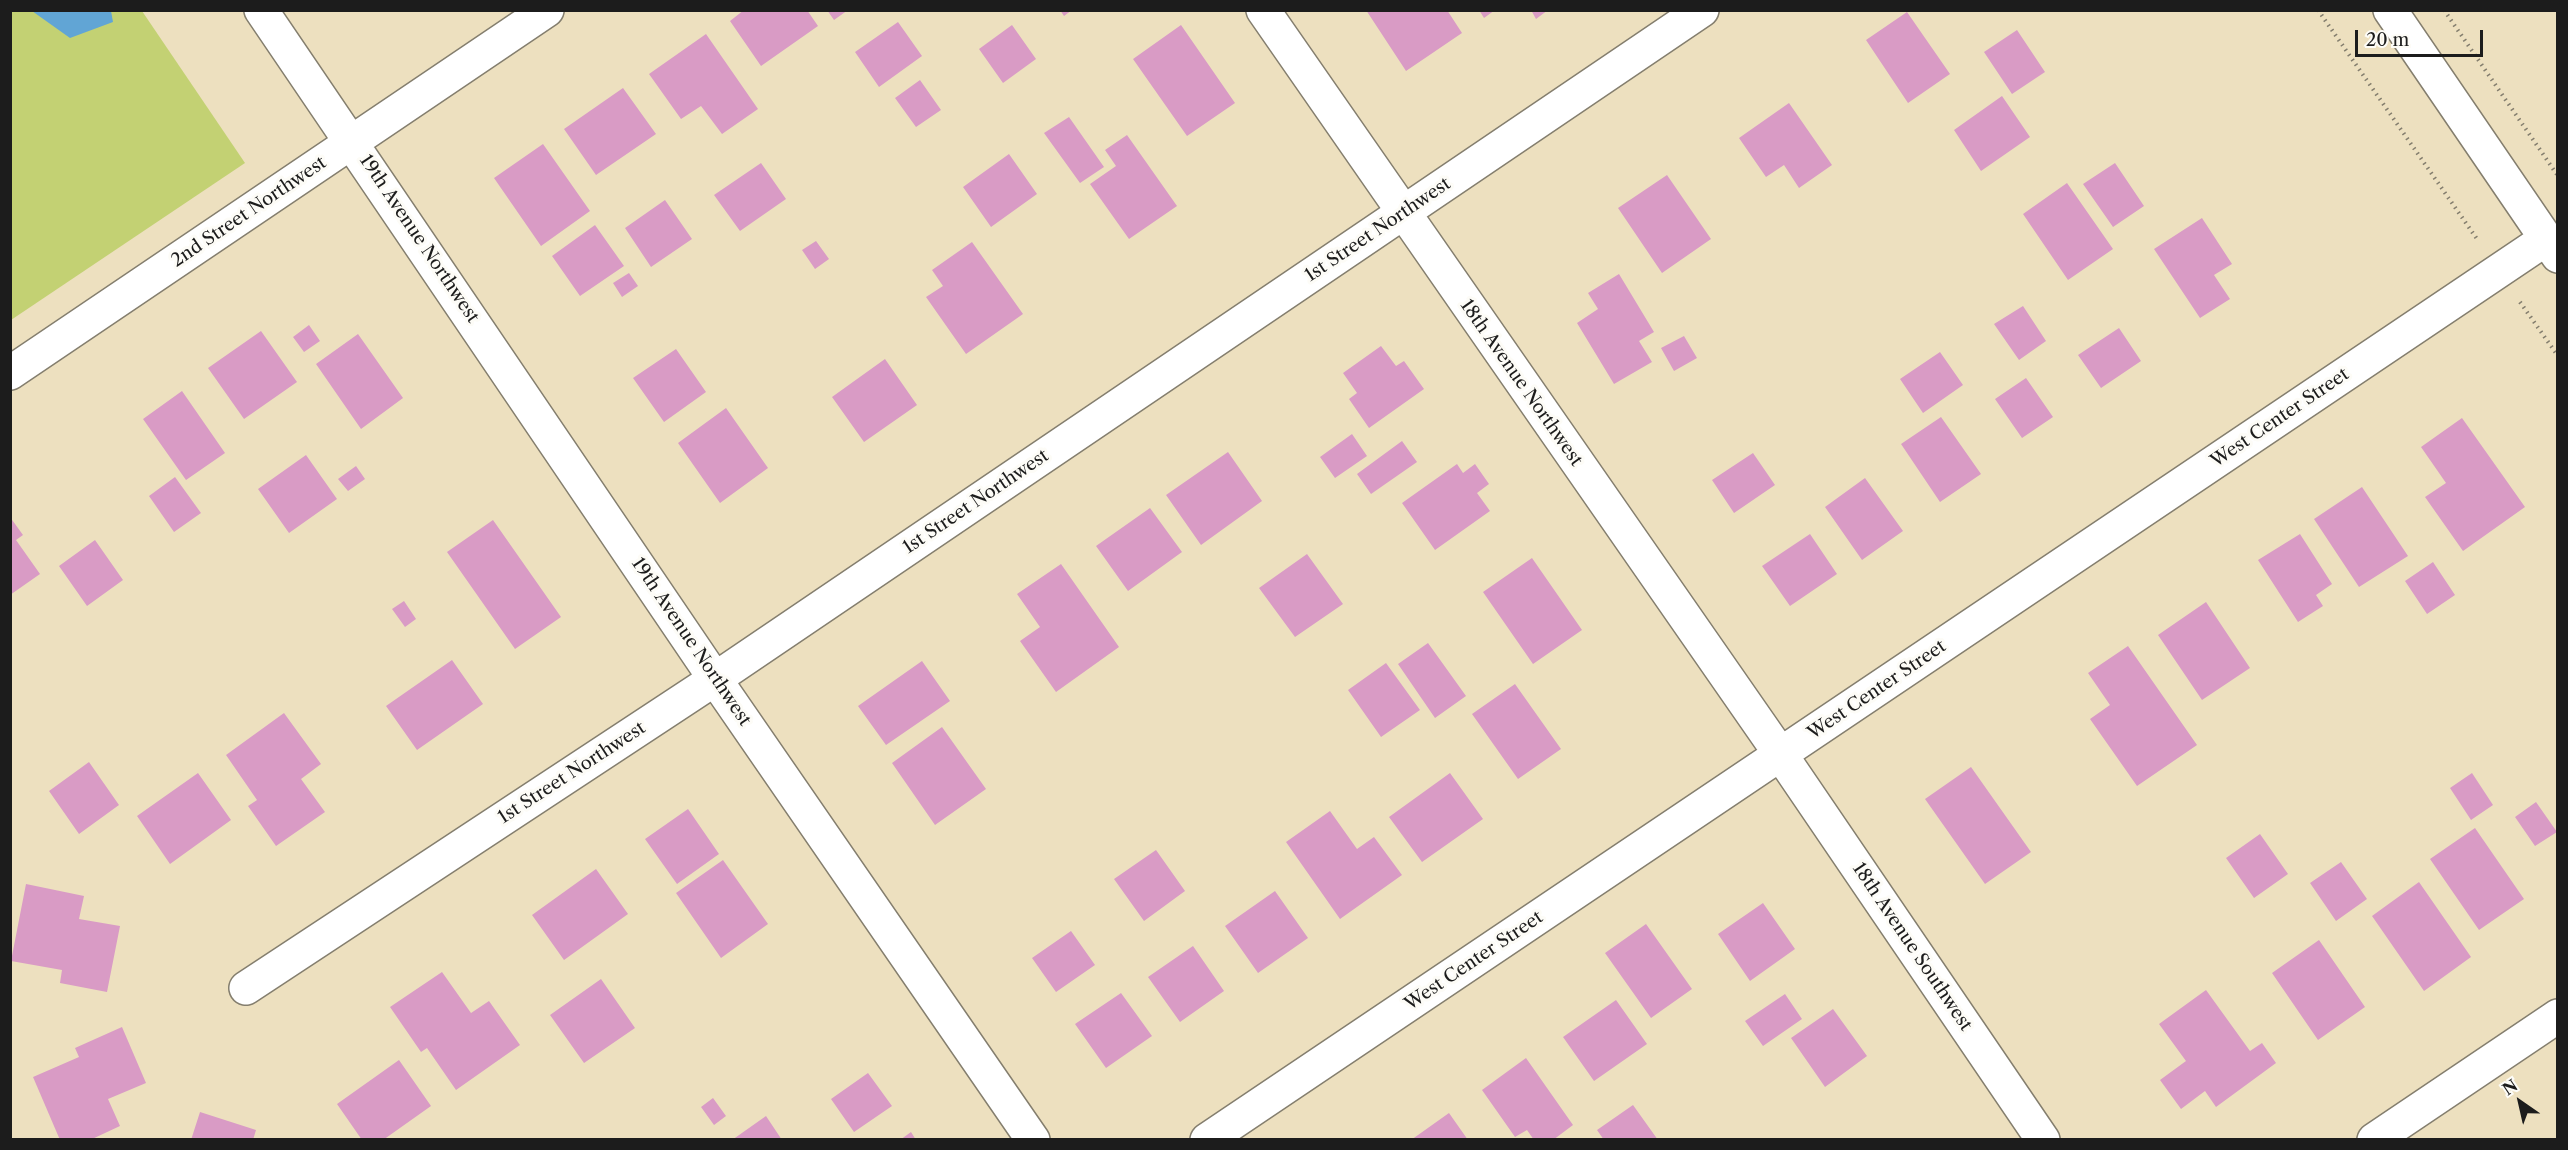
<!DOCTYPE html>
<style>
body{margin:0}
#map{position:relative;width:2568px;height:1150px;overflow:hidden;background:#ede0bf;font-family:"Libre Caslon Text",serif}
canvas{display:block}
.frame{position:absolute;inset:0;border:12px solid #1c1c1c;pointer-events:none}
.north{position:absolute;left:2490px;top:1072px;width:60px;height:60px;-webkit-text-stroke:4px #fdfcf7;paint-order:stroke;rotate:326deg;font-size:16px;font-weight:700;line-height:24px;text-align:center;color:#1c1c1c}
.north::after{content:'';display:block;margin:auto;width:21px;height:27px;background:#1c1c1c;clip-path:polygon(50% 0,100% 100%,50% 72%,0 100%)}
.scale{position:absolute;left:2355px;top:30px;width:128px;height:27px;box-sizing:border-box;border:3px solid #1c1c1c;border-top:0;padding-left:8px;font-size:18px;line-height:21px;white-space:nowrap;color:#1c1c1c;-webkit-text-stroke:4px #fdfcf7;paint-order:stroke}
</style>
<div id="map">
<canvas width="2568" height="1150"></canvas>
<div class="frame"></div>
<div class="north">N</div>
<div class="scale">20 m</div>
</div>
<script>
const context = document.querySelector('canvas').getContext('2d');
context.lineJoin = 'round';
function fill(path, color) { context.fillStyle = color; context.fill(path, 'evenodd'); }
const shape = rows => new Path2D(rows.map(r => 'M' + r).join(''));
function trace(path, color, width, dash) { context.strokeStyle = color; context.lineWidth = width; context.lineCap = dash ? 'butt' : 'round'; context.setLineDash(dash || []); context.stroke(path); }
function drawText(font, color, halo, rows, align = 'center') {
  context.font = font + ' "Libre Caslon Text",serif'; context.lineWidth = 6; context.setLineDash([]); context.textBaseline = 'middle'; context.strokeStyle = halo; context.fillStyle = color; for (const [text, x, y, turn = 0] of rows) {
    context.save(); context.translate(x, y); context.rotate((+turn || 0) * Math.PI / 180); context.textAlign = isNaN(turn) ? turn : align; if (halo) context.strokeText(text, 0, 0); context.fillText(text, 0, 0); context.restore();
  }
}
fill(shape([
 [11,11,142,11,245,163,11,320]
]), '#c3d173');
fill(shape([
 [32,11,111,11,113,22,70,38]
]), '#61a5d5');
fill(shape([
 [744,10,807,10,818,26,761,66,730,21],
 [827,10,848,10,834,20],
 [1060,10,1072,10,1064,16],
 [1366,10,1447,10,1462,33,1406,71],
 [1479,10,1495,10,1484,18],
 [1531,10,1548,10,1536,19],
 [1907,12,1950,74,1908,103,1866,40],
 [898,22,922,56,879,87,855,52],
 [1012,25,1036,59,1003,83,979,49],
 [1181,25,1235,103,1187,136,1133,59],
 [2017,30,2045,72,2012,94,1984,52],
 [706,34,758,109,722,134,701,106,681,119,649,74],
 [920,80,941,110,916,127,895,98],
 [623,88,656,134,596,175,564,129],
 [2002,96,2030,137,1981,171,1954,130],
 [1789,103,1832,165,1799,188,1784,165,1766,177,1739,138],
 [1069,117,1104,167,1080,183,1044,133],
 [1127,135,1177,206,1129,239,1090,184,1116,166,1105,150],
 [543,144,590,211,541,246,494,178],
 [1009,154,1037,194,991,227,963,187],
 [761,163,786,199,740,231,714,195],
 [2115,163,2144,206,2113,227,2083,184],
 [1667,175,1711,239,1662,273,1618,208],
 [2067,183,2113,249,2068,280,2023,214],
 [665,200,692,239,651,267,625,228],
 [2202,218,2232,264,2214,275,2230,299,2200,318,2154,249],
 [595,225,624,266,580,296,552,256],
 [816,241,829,259,815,269,802,250],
 [972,242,1023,314,966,354,926,297,943,286,932,270],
 [629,273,638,286,622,297,613,283],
 [1619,274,1654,332,1639,341,1652,362,1614,384,1577,323,1598,309,1588,293],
 [2023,306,2046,341,2019,360,1994,324],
 [309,325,320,341,304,352,293,337],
 [2119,328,2141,361,2101,388,2078,355],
 [261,331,297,382,244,419,208,368],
 [358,334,403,398,361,429,316,364],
 [1684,336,1697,358,1674,371,1661,348],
 [1381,346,1396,366,1404,361,1424,389,1369,428,1349,399,1357,393,1343,373],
 [676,349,706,392,664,422,633,378],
 [1940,352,1963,385,1923,413,1900,379],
 [885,359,917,405,864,442,832,397],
 [2026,378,2053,417,2022,438,1995,399],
 [182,391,225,453,186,480,143,419],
 [726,408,768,468,720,503,678,443],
 [1941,417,1981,474,1940,502,1901,444],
 [2462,418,2525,507,2463,551,2425,497,2446,483,2421,447],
 [1352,434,1367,456,1335,478,1320,457],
 [1402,441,1417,462,1371,494,1357,474],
 [1228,452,1262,501,1201,545,1166,495],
 [1753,453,1775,485,1734,513,1712,480],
 [306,455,337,499,289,533,258,489],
 [1457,464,1463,473,1475,464,1489,484,1477,493,1490,511,1435,550,1402,503],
 [356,466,365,479,348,491,338,479],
 [175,477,201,513,174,532,149,496],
 [1865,478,1903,531,1862,560,1825,507],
 [2362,487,2408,556,2359,587,2314,519],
 [1150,508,1182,552,1128,591,1096,546],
 [10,517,23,535,16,540,40,574,10,595],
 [493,520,561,617,515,649,447,552],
 [1810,534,1837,574,1790,606,1762,566],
 [2300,534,2332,584,2316,595,2323,606,2298,622,2258,560],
 [95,540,123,580,87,606,59,566],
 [1307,554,1343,604,1295,637,1259,588],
 [1532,558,1582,630,1533,664,1483,592],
 [2433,562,2455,595,2427,614,2405,581],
 [1061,564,1119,647,1056,692,1020,641,1040,627,1017,594],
 [404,601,416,619,405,627,392,609],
 [2206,602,2250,668,2202,700,2158,635],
 [1428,643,1466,696,1435,718,1398,664],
 [2128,646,2197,745,2137,786,2090,719,2110,705,2088,673],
 [452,660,483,704,417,750,386,706],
 [922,661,950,701,886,745,858,706],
 [1386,663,1420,710,1381,737,1348,690],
 [1515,684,1561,749,1518,779,1472,714],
 [284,713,321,764,301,779,325,812,276,846,248,806,257,800,226,755],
 [942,727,986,789,935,825,892,763],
 [89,762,119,805,79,834,49,791],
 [1971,767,2031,852,1985,884,1925,799],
 [198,773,231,820,170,864,137,816],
 [1450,773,1483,819,1422,862,1389,817],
 [2472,773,2493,805,2471,820,2450,788],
 [2536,802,2557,832,2535,846,2515,817],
 [688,809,719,854,677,884,645,839],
 [1330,811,1357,849,1374,837,1402,875,1340,919,1286,842],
 [2475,828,2524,899,2479,930,2430,859],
 [2260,834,2288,874,2254,898,2226,858],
 [1156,850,1185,891,1144,921,1114,879],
 [723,860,768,924,721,958,676,893],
 [2341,862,2367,899,2336,921,2310,883],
 [596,869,628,914,564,960,532,915],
 [2419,882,2471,957,2424,991,2372,916],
 [26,884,84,896,79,919,120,926,107,992,60,983,62,970,11,961],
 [1275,891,1308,938,1258,973,1225,926],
 [1763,903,1795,949,1750,981,1718,934],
 [1646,924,1692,989,1651,1018,1605,953],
 [1071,931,1095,965,1056,992,1032,958],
 [2319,940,2365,1007,2318,1040,2272,973],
 [1193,946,1224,991,1180,1022,1148,977],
 [442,972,471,1013,489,1001,520,1045,456,1090,427,1048,421,1052,390,1007],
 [601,979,635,1028,584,1063,550,1015],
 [2206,990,2250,1051,2262,1043,2276,1063,2216,1107,2205,1091,2181,1109,2160,1080,2186,1061,2159,1024],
 [1121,993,1152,1036,1106,1068,1075,1024],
 [1785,994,1802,1019,1763,1046,1745,1021],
 [1616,1000,1647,1044,1594,1081,1563,1037],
 [1833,1009,1867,1056,1825,1087,1791,1038],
 [122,1027,146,1083,108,1099,120,1126,90,1140,60,1140,33,1077,79,1057,75,1048],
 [1526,1058,1573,1125,1553,1140,1534,1140,1527,1130,1515,1137,1482,1090],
 [399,1060,431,1106,383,1140,362,1140,337,1104],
 [868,1073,892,1106,854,1132,831,1099],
 [713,1098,726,1116,714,1125,701,1107],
 [1633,1105,1658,1140,1604,1140,1597,1130],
 [200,1112,256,1130,253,1140,191,1140],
 [1449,1113,1468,1140,1411,1140],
 [766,1116,782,1140,732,1140],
 [911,1132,916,1140,900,1140]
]), '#d99bc5');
const minor = shape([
 [261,10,715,679,1033,1140],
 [1263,10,1781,755,2043,1140],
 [2390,10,2558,256],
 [10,373,547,10],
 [246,988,715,679,1702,10],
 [1207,1140,2546,239],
 [2374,1140,2558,1016]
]);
trace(minor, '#847e6e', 36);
trace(shape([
 [2318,10,2477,239],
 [2444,10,2558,176],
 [2520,302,2558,356]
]), '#847e6e', 4, [1.5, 4.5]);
trace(minor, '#fff', 33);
drawText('18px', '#1c1c1c', '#fdfcf7', [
 ["2nd Street Northwest",249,212,-34],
 ["1st Street Northwest",1378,230,-34],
 ["19th Avenue Northwest",419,239,56],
 ["18th Avenue Northwest",1521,383,55],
 ["West Center Street",2280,418,-34],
 ["1st Street Northwest",976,502,-34],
 ["19th Avenue Northwest",691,642,56],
 ["West Center Street",1877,690,-34],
 ["1st Street Northwest",572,773,-33],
 ["18th Avenue Southwest",1912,947,56],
 ["West Center Street",1474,961,-34]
]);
</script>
